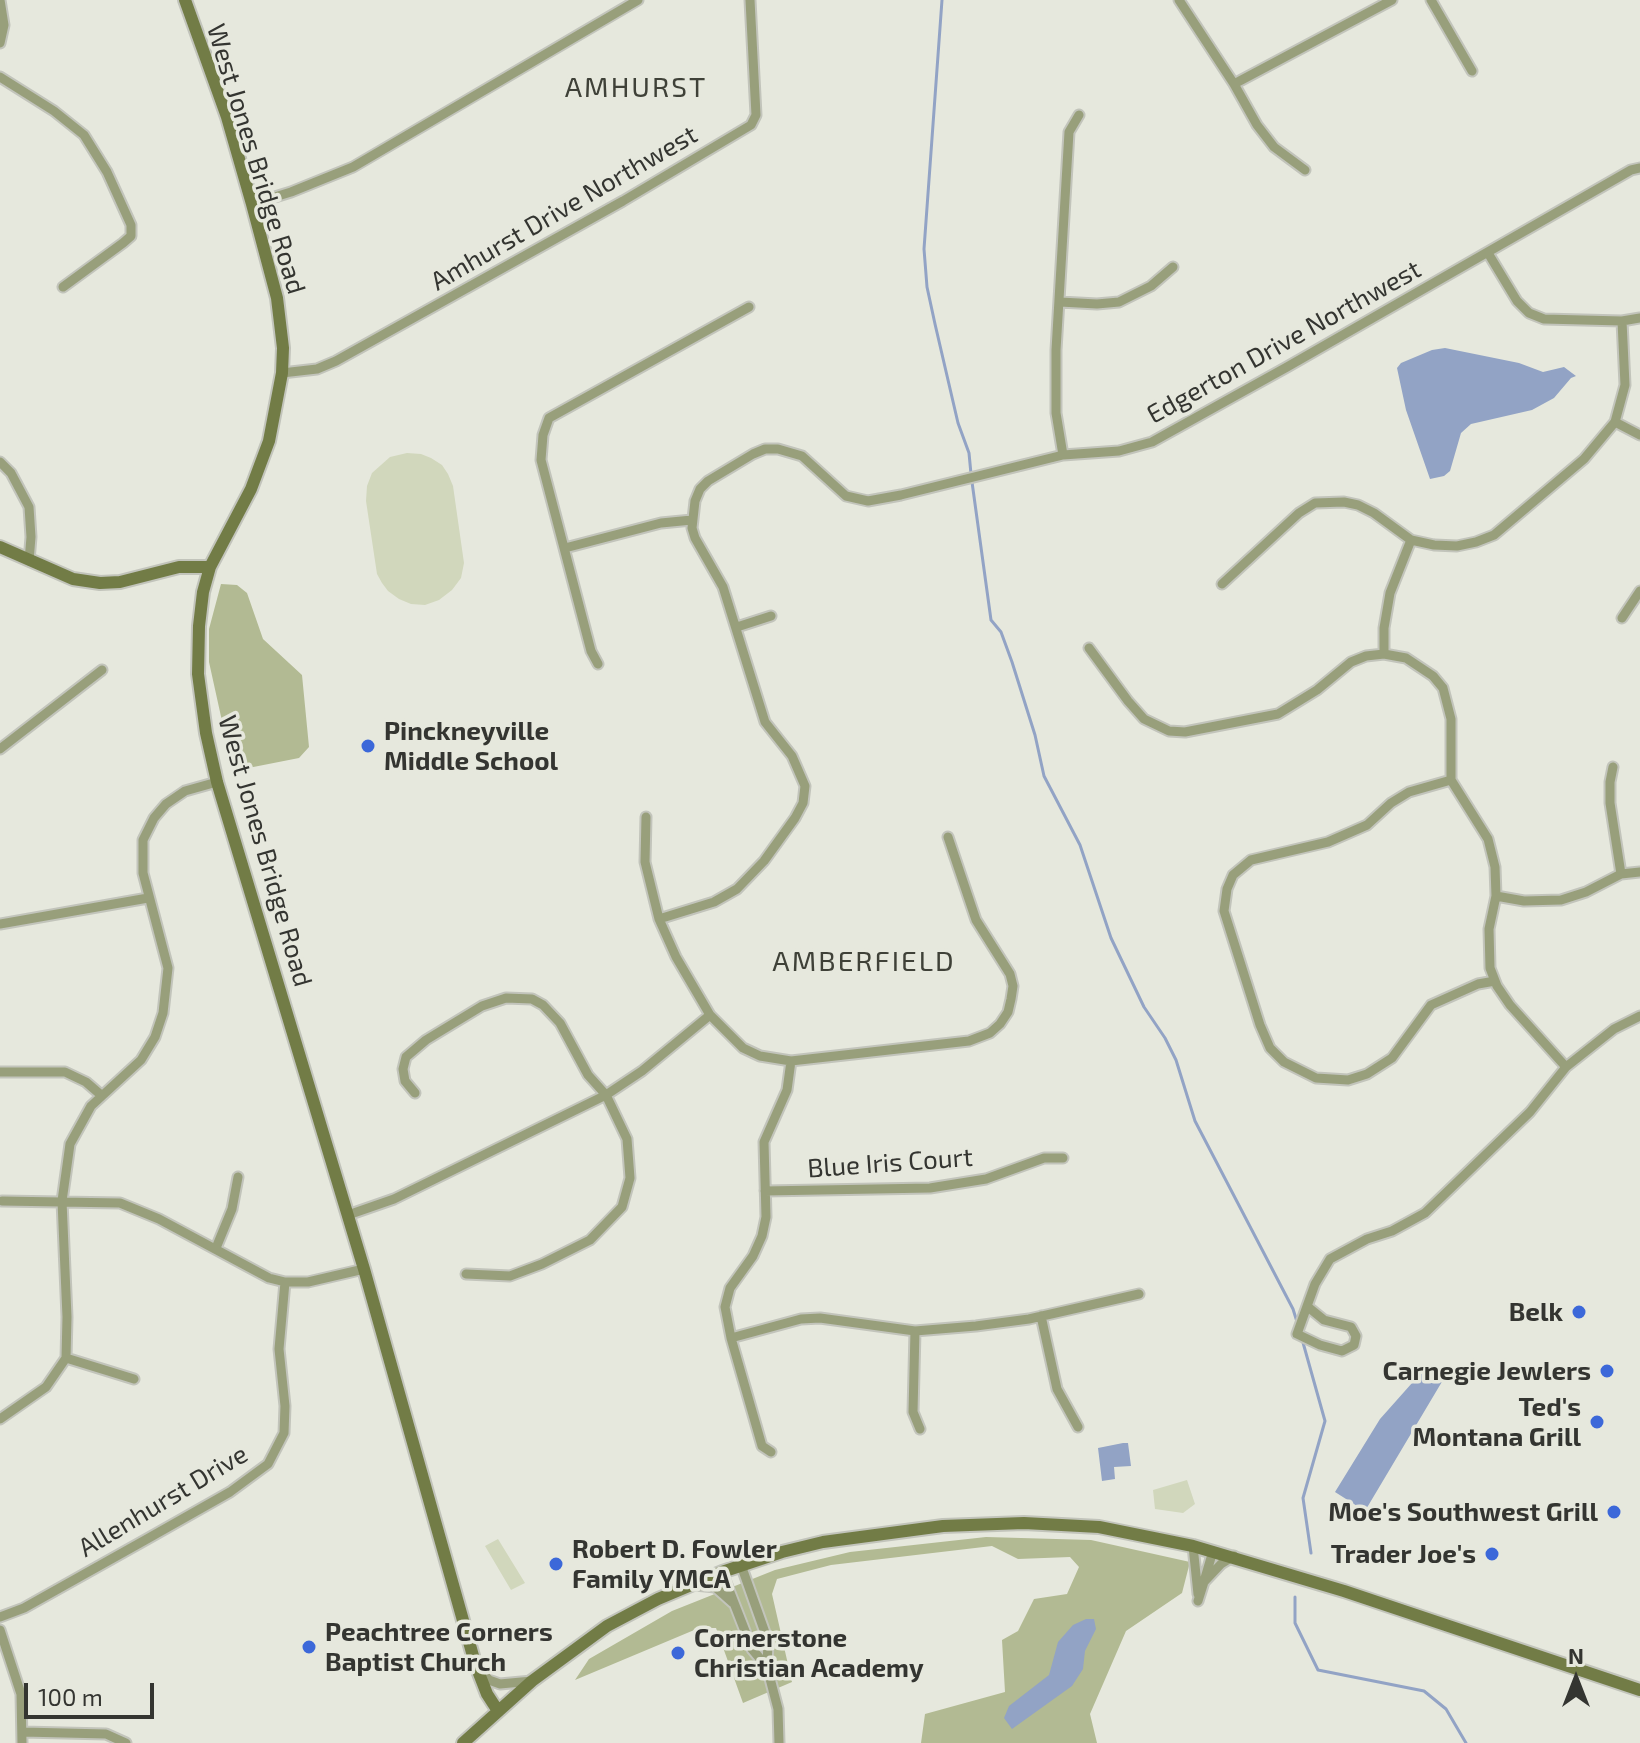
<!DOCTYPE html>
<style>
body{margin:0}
#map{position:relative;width:1640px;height:1743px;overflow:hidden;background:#e6e8dd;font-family:"Exo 2",sans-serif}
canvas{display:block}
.north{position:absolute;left:1536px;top:1639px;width:80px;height:80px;-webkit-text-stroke:6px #e6e8dd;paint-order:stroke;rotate:0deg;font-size:22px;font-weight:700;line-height:32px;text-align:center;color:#343531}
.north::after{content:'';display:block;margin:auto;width:28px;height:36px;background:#343531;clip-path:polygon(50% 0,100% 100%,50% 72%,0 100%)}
.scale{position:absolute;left:24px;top:1683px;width:130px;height:36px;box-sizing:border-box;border:4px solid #343531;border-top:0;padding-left:10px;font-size:24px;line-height:28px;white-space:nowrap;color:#343531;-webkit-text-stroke:6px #e6e8dd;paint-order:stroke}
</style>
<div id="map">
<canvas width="1640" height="1743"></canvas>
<div class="north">N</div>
<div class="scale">100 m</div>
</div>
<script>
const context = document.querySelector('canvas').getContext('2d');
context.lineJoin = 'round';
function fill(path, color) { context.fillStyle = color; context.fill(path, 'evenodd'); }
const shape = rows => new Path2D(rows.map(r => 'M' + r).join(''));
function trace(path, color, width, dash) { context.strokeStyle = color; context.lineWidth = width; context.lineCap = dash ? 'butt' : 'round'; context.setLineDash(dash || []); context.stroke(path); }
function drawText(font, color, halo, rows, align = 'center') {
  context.font = font + ' "Exo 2",sans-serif'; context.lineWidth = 7; context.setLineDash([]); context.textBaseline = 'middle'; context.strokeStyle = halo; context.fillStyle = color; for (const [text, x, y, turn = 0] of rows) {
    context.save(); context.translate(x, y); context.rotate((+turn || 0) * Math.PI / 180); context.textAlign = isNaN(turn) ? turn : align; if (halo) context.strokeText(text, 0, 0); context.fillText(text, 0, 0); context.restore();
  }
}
fill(shape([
 [407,453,421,454,431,458,442,465,448,474,453,486,464,563,461,578,452,590,439,600,425,605,411,604,399,599,388,591,382,583,377,574,366,501,367,486,372,473,390,457],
 [1187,1480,1195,1504,1183,1513,1155,1509,1153,1490],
 [498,1539,525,1583,511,1590,485,1546]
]), '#d1d7bc');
fill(shape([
 [221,584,237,585,247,593,263,639,302,675,309,747,299,758,233,771,209,662,209,629],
 [986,1537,1091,1540,1190,1562,1182,1593,1126,1631,1090,1714,1097,1743,921,1743,925,1714,1005,1692,1002,1640,1018,1631,1034,1599,1067,1594,1079,1567,1070,1557,1018,1559,992,1546,831,1565,777,1579,772,1594,792,1682,743,1703,716,1628,699,1628,575,1680,589,1659,672,1611,775,1570,850,1552]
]), '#b2ba93');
fill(shape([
 [1445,348,1519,363,1543,372,1564,367,1576,376,1571,378,1554,398,1532,410,1471,424,1461,433,1450,471,1444,476,1430,479,1406,410,1397,368,1401,363,1432,350],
 [1431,1370,1443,1380,1365,1511,1335,1492,1380,1419,1420,1374],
 [1123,1443,1128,1443,1131,1466,1114,1467,1115,1479,1102,1481,1098,1448],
 [1086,1619,1094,1619,1096,1629,1085,1651,1083,1669,1072,1686,1012,1729,1004,1718,1009,1706,1049,1675,1058,1642,1073,1625]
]), '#92a3c5');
trace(shape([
 [942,0,924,249,927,287,935,324,958,423,969,453,971,474],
 [972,482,991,620,1001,632,1012,662,1035,735,1044,776,1080,845,1111,938,1144,1007,1165,1038,1176,1060,1195,1121,1293,1309,1298,1325],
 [1302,1339,1325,1421,1303,1498,1311,1553],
 [1295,1597,1295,1623,1318,1670,1424,1691,1446,1709,1466,1743]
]), '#92a3c5', 3);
const street = shape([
 [1179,0,1234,84,1257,125,1274,147,1305,170],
 [1431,0,1472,71],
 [0,43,4,25,0,0],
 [0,77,54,111,84,135,107,172,131,225,131,236,123,243,63,287],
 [1234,84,1392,0],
 [252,204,291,192,353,167,638,0],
 [1488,253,1517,301,1529,313,1544,319,1622,321,1640,318],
 [1060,302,1097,304,1119,302,1151,286,1173,267],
 [282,373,317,369,336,361,623,201,751,125,756,115,750,0],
 [1615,422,1640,435],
 [1063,455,1056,413,1056,350,1069,132,1079,115],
 [0,462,11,473,29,507,31,537,29,561],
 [565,548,661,523,692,520],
 [1222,584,1299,513,1315,503,1344,502,1358,505,1374,513,1411,540,1434,545,1457,546,1476,542,1494,535,1584,459,1615,422,1625,385,1622,321],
 [1622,618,1640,591],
 [737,627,771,616],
 [1089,648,1128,701,1144,719,1169,731,1185,732,1278,714,1317,690,1351,662,1366,656,1384,654,1406,658,1433,676,1443,688,1451,719,1451,780,1488,839,1495,867,1496,896,1489,929,1490,968,1497,986,1510,1005,1566,1067],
 [1384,654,1384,628,1390,593,1411,540],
 [598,664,591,651,541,460,543,435,549,418,749,307],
 [0,749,102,670],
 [1613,767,1610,782,1610,803,1621,874],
 [1451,780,1409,792,1391,803,1367,825,1328,842,1251,860,1233,875,1227,889,1224,911,1260,1025,1270,1048,1284,1062,1316,1078,1348,1080,1367,1074,1392,1058,1431,1005,1478,984,1495,981],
 [646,817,645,862,659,919,676,957,710,1015,743,1048,760,1056,791,1061,969,1041,990,1033,1000,1024,1008,1012,1011,999,1013,986,1010,974,976,920,948,837],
 [1496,896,1524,901,1561,900,1586,892,1621,874,1640,872],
 [659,919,714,902,737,889,764,861,795,818,803,803,805,786,792,756,765,722,723,587,695,538,692,528,695,501,700,489,708,481,753,454,765,449,778,449,802,456,846,496,868,501,901,495,1063,455,1119,451,1152,442,1287,367,1631,170,1640,168],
 [0,924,148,898],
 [0,1072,65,1072,86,1082,101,1095],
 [415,1093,405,1081,403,1069,406,1057,426,1040,482,1006,506,998,532,999,543,1005,560,1023,588,1075,606,1095,627,1139,630,1178,622,1207,590,1240,542,1264,510,1276,466,1274],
 [765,1191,930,1188,986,1179,1044,1158,1063,1158],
 [2,1201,120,1203,159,1219,269,1278,285,1282,308,1282,364,1269],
 [348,1215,394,1199,606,1095,642,1071,710,1015],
 [216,1248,232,1209,238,1177],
 [1308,1307,1324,1320,1351,1327,1356,1336,1354,1345,1342,1351,1320,1345,1297,1334,1315,1284,1330,1259,1367,1239,1392,1231,1425,1213,1530,1112,1566,1067,1614,1029,1640,1016],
 [1041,1316,1057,1389,1078,1427],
 [915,1331,913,1412,920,1429],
 [731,1338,801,1319,820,1318,915,1331,976,1326,1029,1319,1139,1294],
 [66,1358,134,1379],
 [0,1419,46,1387,66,1358,67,1317,62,1201,70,1144,91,1106,141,1060,155,1037,163,1013,168,968,143,873,143,840,154,818,166,804,185,791,217,782],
 [771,1452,762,1446,731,1338,725,1307,730,1288,753,1256,762,1236,766,1217,764,1142,787,1090,791,1061],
 [1193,1546,1198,1594],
 [741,1565,768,1641,767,1667,778,1709,779,1743],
 [722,1572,752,1649,767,1667],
 [1205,1578,1213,1551],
 [695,1585,715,1587,733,1603],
 [1198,1601,1204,1582,1221,1564,1234,1556],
 [0,1617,24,1608,147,1539,230,1492,268,1464,284,1433,285,1406,279,1349,285,1282],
 [0,1630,21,1694,22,1743],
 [478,1667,489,1680,500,1684,532,1681],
 [23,1732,106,1734,126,1743]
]);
const secondary = shape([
 [185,0,227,117,252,204,277,298,283,348,282,373,269,441,251,489,210,567,203,592,199,626,198,674,206,733,217,782,364,1269,475,1663,487,1694,498,1711],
 [0,547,73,579,100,583,120,582,179,567,210,567],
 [463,1743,532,1681,607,1626,658,1599,722,1572,782,1552,823,1542,943,1526,1024,1523,1099,1527,1193,1546,1344,1591,1640,1690]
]);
trace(street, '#c2c4bb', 13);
trace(secondary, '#c2c4bb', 16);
trace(street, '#989f7b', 9);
trace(secondary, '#727c46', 12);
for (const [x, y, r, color] of [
 [368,746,8,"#3c68d9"],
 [1579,1312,8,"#3c68d9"],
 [1607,1371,8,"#3c68d9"],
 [1597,1422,8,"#3c68d9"],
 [1614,1512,8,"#3c68d9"],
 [1492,1554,8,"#3c68d9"],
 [556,1564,8,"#3c68d9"],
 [309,1647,8,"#3c68d9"],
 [678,1653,8,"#3c68d9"]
]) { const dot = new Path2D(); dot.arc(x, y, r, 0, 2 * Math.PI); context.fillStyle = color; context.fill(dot); trace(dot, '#e6e8dd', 3); }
drawText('26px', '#343531', '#e6e8dd', [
 ["West Jones Bridge Road",256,159,73],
 ["Amhurst Drive Northwest",564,208,-30],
 ["Edgerton Drive Northwest",1284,342,-29],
 ["West Jones Bridge Road",265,851,74],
 ["Blue Iris Court",890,1163,-4],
 ["Allenhurst Drive",163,1501,-31]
]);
drawText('bold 26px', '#343531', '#e6e8dd', [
 ["Pinckneyville",384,731,"left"],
 ["Middle School",384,761,"left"],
 ["Belk",1563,1312],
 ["Carnegie Jewlers",1591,1371],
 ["Ted's",1581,1407],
 ["Montana Grill",1581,1437],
 ["Moe's Southwest Grill",1598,1512],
 ["Robert D. Fowler",572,1549,"left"],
 ["Family YMCA",572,1579,"left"],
 ["Trader Joe's",1476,1554],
 ["Peachtree Corners",325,1632,"left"],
 ["Baptist Church",325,1662,"left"],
 ["Cornerstone",694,1638,"left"],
 ["Christian Academy",694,1668,"left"]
], 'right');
context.letterSpacing = '2px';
drawText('28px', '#3f4138', '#e6e8dd', [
 ["AMHURST",636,88],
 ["AMBERFIELD",864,962]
]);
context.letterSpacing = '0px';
</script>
